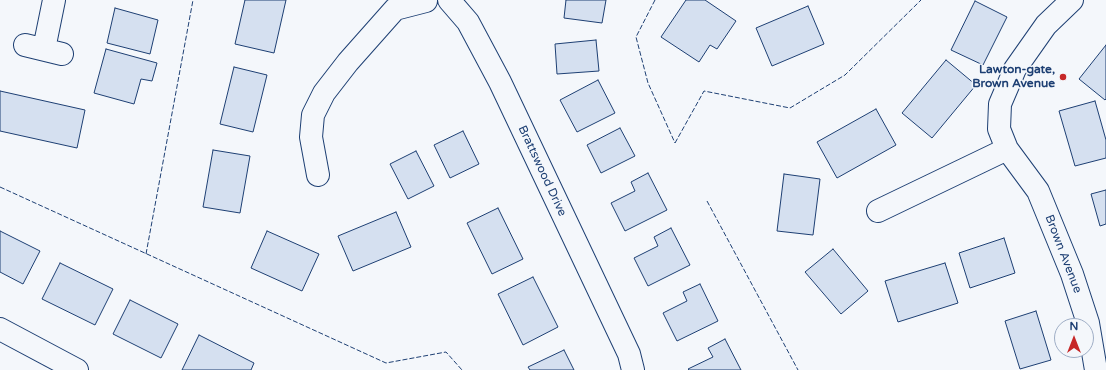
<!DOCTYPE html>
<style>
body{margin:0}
#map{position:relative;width:1106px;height:370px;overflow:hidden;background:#f4f7fb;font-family:"Varela Round",sans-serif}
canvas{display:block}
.north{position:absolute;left:1054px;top:318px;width:40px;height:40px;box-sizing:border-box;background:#f4f7fb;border:1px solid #9eadc5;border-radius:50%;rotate:0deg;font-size:11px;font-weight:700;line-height:16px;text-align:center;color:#1d3f73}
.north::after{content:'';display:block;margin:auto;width:14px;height:18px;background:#c62828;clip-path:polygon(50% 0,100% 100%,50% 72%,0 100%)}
</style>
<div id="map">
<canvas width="1106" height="370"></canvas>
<div class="north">N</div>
</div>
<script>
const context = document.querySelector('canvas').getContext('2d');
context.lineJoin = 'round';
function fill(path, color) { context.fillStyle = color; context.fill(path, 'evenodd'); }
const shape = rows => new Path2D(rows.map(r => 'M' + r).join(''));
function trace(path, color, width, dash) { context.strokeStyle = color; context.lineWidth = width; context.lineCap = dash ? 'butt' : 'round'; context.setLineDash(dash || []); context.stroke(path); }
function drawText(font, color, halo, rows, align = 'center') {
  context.font = font + ' "Varela Round",sans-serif'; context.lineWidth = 3; context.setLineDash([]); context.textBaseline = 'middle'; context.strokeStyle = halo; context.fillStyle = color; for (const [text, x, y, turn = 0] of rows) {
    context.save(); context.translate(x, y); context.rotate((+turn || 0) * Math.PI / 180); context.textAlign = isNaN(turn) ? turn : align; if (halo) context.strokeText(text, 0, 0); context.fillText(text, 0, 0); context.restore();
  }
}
const building = shape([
 [245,0,286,0,274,53,235,44,245,0],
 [566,0,606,0,602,23,564,18,566,0],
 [686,0,705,0,736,21,717,49,710,45,699,62,661,37,686,0],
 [975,1,1007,17,983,65,951,50,975,1],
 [808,6,824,44,772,66,756,28,808,6],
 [115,8,158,20,150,54,107,43,115,8],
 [596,40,599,71,557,74,555,44,596,40],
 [1106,45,1106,99,1105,100,1079,79,1106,45],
 [106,49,157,63,152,81,141,79,134,104,94,93,106,49],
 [946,60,976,85,932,138,902,113,946,60],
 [234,67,267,75,253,132,220,124,234,67],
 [598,80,615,113,577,132,560,100,598,80],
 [0,91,85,110,77,148,0,131,0,91],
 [1095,101,1106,140,1106,158,1075,166,1059,111,1095,101],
 [876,109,896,145,837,178,817,142,876,109],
 [620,128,635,156,601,173,587,145,620,128],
 [463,131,479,164,450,178,434,145,463,131],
 [213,150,250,156,240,213,203,207,213,150],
 [416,151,434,186,408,199,390,164,416,151],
 [648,173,667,210,625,231,611,203,635,191,631,182,648,173],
 [784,174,820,179,813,235,777,231,784,174],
 [1106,190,1106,224,1100,226,1091,194,1106,190],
 [498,208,523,259,492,274,467,223,498,208],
 [396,212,411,247,353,271,338,236,396,212],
 [671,228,690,265,648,286,634,258,658,246,654,237,671,228],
 [0,231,40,251,23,284,0,272,0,231],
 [267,231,319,254,302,291,251,268,267,231],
 [1004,238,1015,273,970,288,959,253,1004,238],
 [833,249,868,291,841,314,805,272,833,249],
 [60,263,113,289,95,325,42,299,60,263],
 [945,263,958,303,898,322,885,281,945,263],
 [533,277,558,327,523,345,498,294,533,277],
 [700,284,718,321,677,341,663,313,687,301,683,292,700,284],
 [130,300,178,324,161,358,113,334,130,300],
 [1036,311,1051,360,1020,369,1005,321,1036,311],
 [199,335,254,363,251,370,182,370,199,335],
 [725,339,741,370,689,370,688,369,713,357,708,348,725,339],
 [564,350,574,370,530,370,528,367,564,350]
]);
fill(building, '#d5e0f0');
trace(building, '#1d3f73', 1);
const minor = shape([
 [449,0,468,22,500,82,629,354,633,370],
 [1072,0,1046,25,1015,69,1000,104,999,129,1007,149,1038,191,1072,274,1088,323,1096,370],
 [25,45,62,54],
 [44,49,54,0],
 [318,175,311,137,313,115,324,93,348,62,395,9,426,1],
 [878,211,1007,149],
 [0,329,77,370]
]);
trace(minor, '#1d3f73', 24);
trace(minor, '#f4f7fb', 22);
trace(shape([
 [655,0,636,37,648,83,675,143],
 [675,143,704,91,790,108,845,75,921,0],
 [0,187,386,363,446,352,462,370],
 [707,201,798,370],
 [146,254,193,0]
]), '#1d3f73', 1, [5, 2]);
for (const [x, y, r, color] of [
 [1063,77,4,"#c62828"]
]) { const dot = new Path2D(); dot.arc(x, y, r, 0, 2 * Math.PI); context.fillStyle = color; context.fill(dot); trace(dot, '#f4f7fb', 1.5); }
drawText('bold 12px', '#1d3f73', '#f4f7fb', [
 ["Lawton-gate,",1055,70],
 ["Brown Avenue",1055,84]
], 'right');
drawText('12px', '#1d3f73', '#f4f7fb', [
 ["Brattswood Drive",542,171,65],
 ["Brown Avenue",1063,254,69]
]);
</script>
